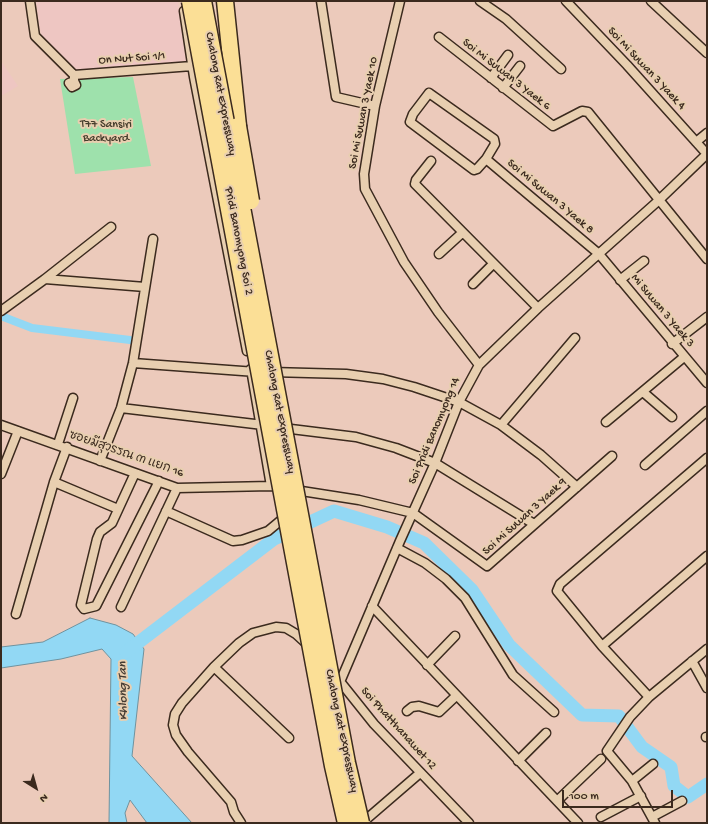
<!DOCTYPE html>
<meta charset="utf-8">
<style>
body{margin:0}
#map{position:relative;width:708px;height:824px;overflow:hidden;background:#eccabb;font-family:"Gochi Hand",sans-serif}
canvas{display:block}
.frame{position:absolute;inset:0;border:2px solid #3b2a1e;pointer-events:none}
.north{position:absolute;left:16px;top:768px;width:40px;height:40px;-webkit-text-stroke:3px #e8cfb0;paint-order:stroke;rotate:143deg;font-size:11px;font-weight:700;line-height:16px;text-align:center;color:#3b2a1e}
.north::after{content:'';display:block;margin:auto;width:14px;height:18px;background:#3b2a1e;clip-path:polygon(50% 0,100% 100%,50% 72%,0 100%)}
.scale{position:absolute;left:562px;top:790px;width:111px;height:18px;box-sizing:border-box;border:2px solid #3b2a1e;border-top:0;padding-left:5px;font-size:12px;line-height:14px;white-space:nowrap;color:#3b2a1e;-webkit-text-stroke:3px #e8cfb0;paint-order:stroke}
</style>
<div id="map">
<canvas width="708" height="824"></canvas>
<div class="frame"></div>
<div class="north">N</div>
<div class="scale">100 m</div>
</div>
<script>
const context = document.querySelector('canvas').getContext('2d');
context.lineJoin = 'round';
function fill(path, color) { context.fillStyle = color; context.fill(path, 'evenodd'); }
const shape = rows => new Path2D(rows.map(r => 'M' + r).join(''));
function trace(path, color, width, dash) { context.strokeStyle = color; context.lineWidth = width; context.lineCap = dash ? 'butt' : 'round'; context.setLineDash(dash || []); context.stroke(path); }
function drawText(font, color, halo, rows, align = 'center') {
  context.font = font + ' "Gochi Hand","Playpen Sans Thai",sans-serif'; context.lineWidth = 4; context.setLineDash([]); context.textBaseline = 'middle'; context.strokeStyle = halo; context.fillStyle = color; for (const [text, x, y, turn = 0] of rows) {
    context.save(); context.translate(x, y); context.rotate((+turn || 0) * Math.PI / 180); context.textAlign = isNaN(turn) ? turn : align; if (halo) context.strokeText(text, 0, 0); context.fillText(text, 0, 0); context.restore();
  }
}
fill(shape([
 [36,1,178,1,186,62,75,71,41,35],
 [1,61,18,86,1,96]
]), '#eec6c2');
fill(shape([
 [133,77,151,166,75,174,60,79]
]), '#9ee1ac');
const water = shape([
 [90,618,116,625,133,634,144,649,132,756,192,823,147,823,130,800,125,813,127,823,109,823,111,659,102,649,61,659,1,668,1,647,43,642,90,618]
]);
fill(water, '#92d8f4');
trace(water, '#6f929e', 1);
trace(shape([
 [1,316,32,328,130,340]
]), '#92d8f4', 8);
trace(shape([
 [126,652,274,539,334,511,387,527,424,543,472,590,509,645,582,715,619,716,642,747,671,767,674,786,688,797,707,784]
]), '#92d8f4', 13);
const minor = shape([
 [30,1,35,36,74,75,192,66],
 [321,1,336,97,375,106],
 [400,1,375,106,364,174,365,189,404,262,438,312,479,365],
 [480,1,506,19,561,69],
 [566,1,627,65,707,154],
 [651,1,707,53],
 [184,11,194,77,247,351],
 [439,37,553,126,582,111,588,112,707,259],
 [491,78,508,55],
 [74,81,69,83,72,87,76,85,74,81,74,75],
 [503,88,520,66],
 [429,93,494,139,495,144,486,159,477,169,474,170,410,122,413,114,429,93],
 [696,142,707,133],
 [486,159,599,254,707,383],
 [431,161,416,180,415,184,538,308],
 [439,254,462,233],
 [45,279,111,227],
 [620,280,644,261],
 [473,284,493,264],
 [1,311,45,279,145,287],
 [672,344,707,317],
 [133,363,256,372],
 [251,369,271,486],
 [271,372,346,374,383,379,414,387,459,402,501,425,541,455,577,487],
 [643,392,672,417],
 [121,408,263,425],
 [606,422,684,357],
 [1,425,177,488,271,486,283,488],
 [501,425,575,338],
 [283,428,356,437,396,448,435,463,534,524],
 [58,444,73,398],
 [100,461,121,408,133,363,153,239],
 [645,465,707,411],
 [135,473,112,523,100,532,97,539,81,605,84,609,96,606,159,481],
 [1,474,18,431],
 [54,482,118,509],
 [295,490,359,500,413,513,487,566,612,456],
 [166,511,233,541,242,540,268,531,280,521],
 [397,548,425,563,446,579,465,598,513,675,554,712],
 [372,606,578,823],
 [121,607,177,488],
 [16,614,54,482,67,447],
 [602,646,707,556],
 [692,661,707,688],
 [427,665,455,636],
 [214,667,289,738],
 [338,679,374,724,469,823],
 [340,682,400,541,435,463,459,402,479,365,538,308,658,201,707,154],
 [649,697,602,646,557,591,560,584,707,458],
 [407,711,412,707,419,706,439,712,456,696],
 [706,737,707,737],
 [518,761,546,733],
 [632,781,653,764],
 [557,801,601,759],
 [601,817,641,796],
 [652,817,682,801],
 [241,823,234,812,231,802,188,752,176,735,173,725,175,714,182,703,214,667,239,643,253,633,276,627,286,628,296,634,309,646],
 [362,823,420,773],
 [655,823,632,781,607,751,630,717,649,697,707,649]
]);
const motorway = shape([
 [225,1,238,126]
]);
trace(minor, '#3b2a1e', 11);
trace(motorway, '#3b2a1e', 19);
trace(minor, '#e8cfb0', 8);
trace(motorway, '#fbdf96', 16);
const motorwayBridge = shape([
 [190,1,333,766,346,823],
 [203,1,347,763,361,823],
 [238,126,251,201]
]);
trace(motorwayBridge, '#3b2a1e', 19, []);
trace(motorwayBridge, '#fbdf96', 16);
drawText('12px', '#3b2a1e', '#e8cfb0', [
 ["On Nut Soi 1/1",132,59,-4],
 ["Soi Mi Suwan 3 Yaek 4",646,69,47],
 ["Soi Mi Suwan 3 Yaek 6",506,75,38],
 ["Chalong Rat Expressway",220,94,79],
 ["Soi Mi Suwan 3 Yaek 10",364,113,-79],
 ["Soi Mi Suwan 3 Yaek 8",550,197,40],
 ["Pridi Banomyong Soi 2",238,241,79],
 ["Mi Suwan 3 Yaek 3",662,311,50],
 ["Chalong Rat Expressway",279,412,79],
 ["Soi Pridi Banomyong 14",435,431,-67],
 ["ซอยมีสุวรรณ ๓ แยก 16",126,455,19],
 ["Soi Mi Suwan 3 Yaek 9",525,517,-42],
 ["Soi Phatthanawet 12",398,729,48],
 ["Chalong Rat Expressway",341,731,78]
]);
drawText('12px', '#453c2c', '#e8cfb0', [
 ["T77 Sansiri",106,125],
 ["Backyard",106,139]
]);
drawText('italic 13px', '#443b33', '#e8cfb0', [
 ["Khlong Tan",124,691,-91]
]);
</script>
